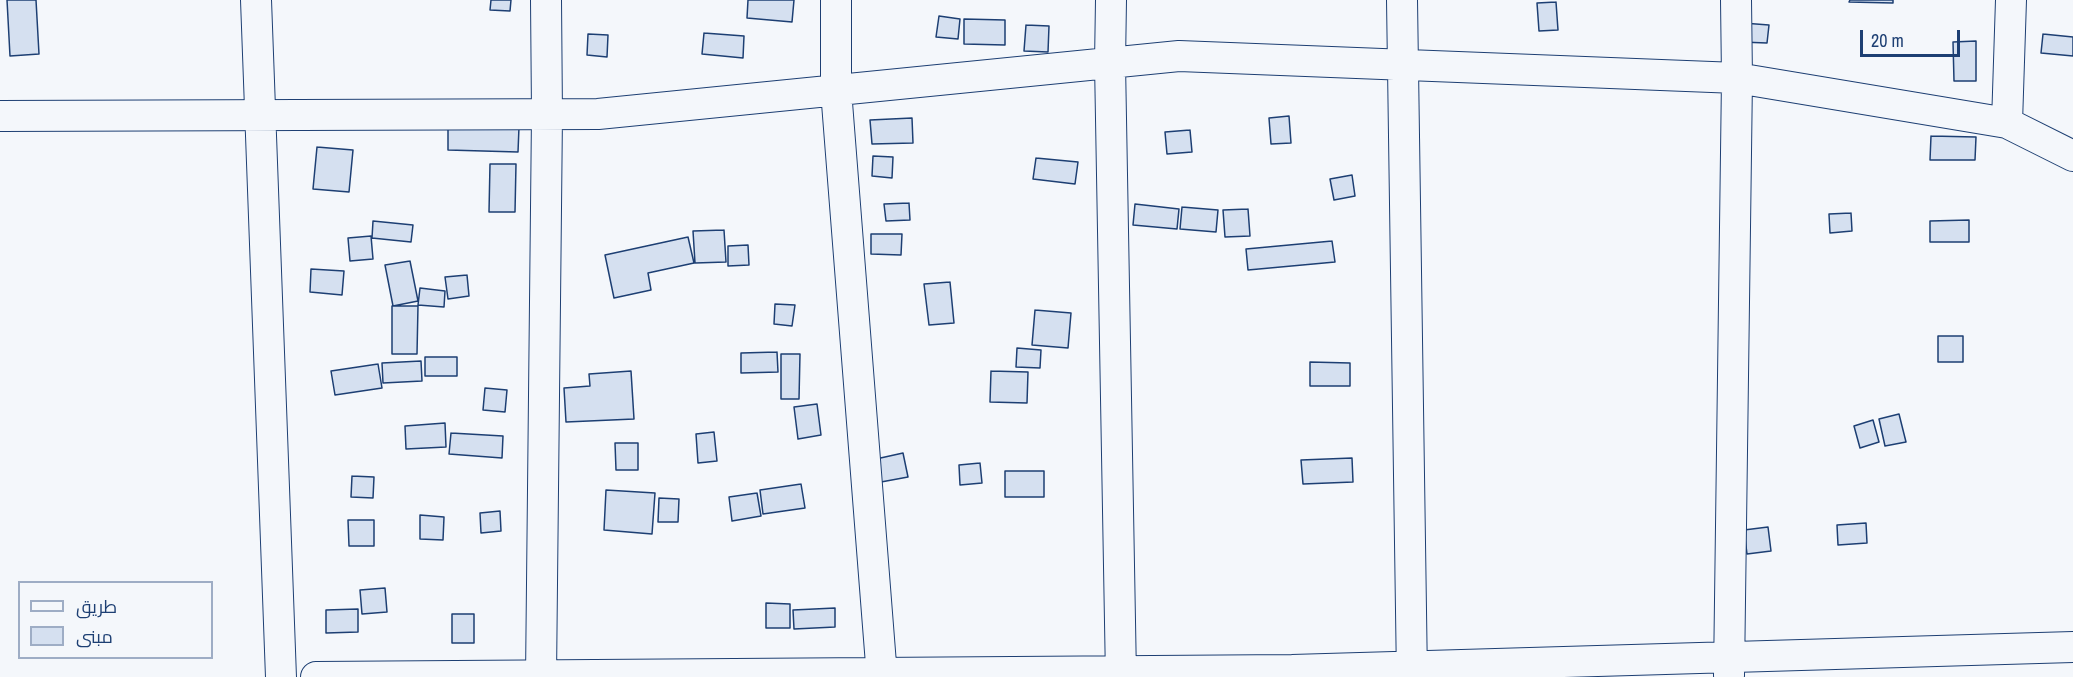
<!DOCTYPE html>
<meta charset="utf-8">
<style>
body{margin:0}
#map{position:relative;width:2073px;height:677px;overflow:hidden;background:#f4f7fb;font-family:"Archivo Narrow",Cairo,sans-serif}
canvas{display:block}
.legend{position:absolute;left:18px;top:581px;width:195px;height:78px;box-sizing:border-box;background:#f4f7fb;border:2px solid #9eadc5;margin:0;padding:8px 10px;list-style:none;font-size:18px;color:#1d3f73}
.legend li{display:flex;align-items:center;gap:12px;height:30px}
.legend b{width:30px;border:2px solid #9eadc5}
.scale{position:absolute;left:1860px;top:30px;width:100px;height:27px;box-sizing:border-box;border:3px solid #1d3f73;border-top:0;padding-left:8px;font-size:18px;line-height:21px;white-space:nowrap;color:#1d3f73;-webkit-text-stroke:4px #f4f7fb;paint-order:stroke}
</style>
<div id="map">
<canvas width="2073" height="677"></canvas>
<ul class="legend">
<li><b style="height:8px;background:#f4f7fb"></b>طريق</li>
<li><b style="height:16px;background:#d5e0f0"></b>مبنى</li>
</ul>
<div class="scale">20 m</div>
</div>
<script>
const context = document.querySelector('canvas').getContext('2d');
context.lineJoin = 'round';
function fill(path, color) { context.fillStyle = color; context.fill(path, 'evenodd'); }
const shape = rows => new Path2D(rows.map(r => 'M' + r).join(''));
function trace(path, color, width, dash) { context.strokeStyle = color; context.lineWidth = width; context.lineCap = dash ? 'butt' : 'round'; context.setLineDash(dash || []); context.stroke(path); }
const building = shape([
 [7,0,36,0,39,54,10,56,7,0],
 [491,0,511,0,510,11,490,10,491,0],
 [748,0,794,0,792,22,747,18,748,0],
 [1850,0,1893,0,1893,3,1849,2,1850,0],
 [1556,2,1558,30,1539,31,1537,3,1556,2],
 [939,16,960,19,958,39,936,37,939,16],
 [964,19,1005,20,1005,45,964,44,964,19],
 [1743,23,1769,25,1767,43,1741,42,1743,23],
 [1026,25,1049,26,1048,52,1024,51,1026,25],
 [704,33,744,36,743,58,702,54,704,33],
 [588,34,608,35,607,57,587,55,588,34],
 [2043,34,2073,37,2073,56,2041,53,2043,34],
 [1976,41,1976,81,1954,81,1953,42,1976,41],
 [1289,116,1291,143,1271,144,1269,118,1289,116],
 [912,118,913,143,872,144,870,120,912,118],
 [448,125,519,127,518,152,448,150,448,125],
 [1190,130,1192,152,1167,154,1165,132,1190,130],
 [1931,136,1976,137,1975,160,1930,160,1931,136],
 [317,147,353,150,349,192,313,189,317,147],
 [873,156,893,157,892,178,872,176,873,156],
 [1036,158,1078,162,1075,184,1033,179,1036,158],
 [490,164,516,164,515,212,489,212,490,164],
 [1352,175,1355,196,1334,200,1330,179,1352,175],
 [909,203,910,220,886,221,884,204,909,203],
 [1135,204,1179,209,1177,229,1133,225,1135,204],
 [1182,207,1218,210,1216,232,1180,229,1182,207],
 [1248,209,1250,236,1225,237,1223,210,1248,209],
 [1851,213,1852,231,1830,233,1829,214,1851,213],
 [1969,220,1969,242,1930,242,1930,221,1969,220],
 [373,221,413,225,411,242,372,238,373,221],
 [724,230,726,262,695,263,693,231,724,230],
 [871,234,902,234,901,255,871,254,871,234],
 [371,236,373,259,350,261,348,238,371,236],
 [688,237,694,263,648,273,651,290,614,298,605,255,688,237],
 [1332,241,1335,262,1248,270,1246,249,1332,241],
 [748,245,749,265,728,266,728,246,748,245],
 [410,261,418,301,393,306,385,265,410,261],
 [311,269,344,271,342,295,310,292,311,269],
 [467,275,469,296,448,299,445,277,467,275],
 [950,282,954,323,929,325,924,284,950,282],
 [420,288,445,291,444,307,418,305,420,288],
 [775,304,795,305,792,326,774,324,775,304],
 [392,306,418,306,417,354,392,354,392,306],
 [1035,310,1071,313,1068,348,1032,345,1035,310],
 [1938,336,1963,336,1963,362,1938,362,1938,336],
 [1017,348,1041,350,1040,368,1016,367,1017,348],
 [777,352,778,372,741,373,741,353,777,352],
 [781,354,800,354,799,399,781,399,781,354],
 [425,357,457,357,457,376,425,376,425,357],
 [421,361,422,381,383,383,382,363,421,361],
 [1310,362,1350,363,1350,386,1310,386,1310,362],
 [378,364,382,388,335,395,331,371,378,364],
 [631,371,634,419,566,422,564,388,590,386,589,374,631,371],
 [991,371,1028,372,1027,403,990,402,991,371],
 [485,388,507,390,505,412,483,410,485,388],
 [817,404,821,435,798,439,794,407,817,404],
 [1899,414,1906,442,1885,446,1879,419,1899,414],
 [1873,420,1879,442,1860,448,1854,426,1873,420],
 [445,423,446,447,406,449,405,426,445,423],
 [714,432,717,461,698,463,696,434,714,432],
 [451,433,503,436,502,458,449,454,451,433],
 [615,443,638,443,638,470,616,470,615,443],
 [903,453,908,477,881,482,876,459,903,453],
 [1352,458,1353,482,1303,484,1301,460,1352,458],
 [980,463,982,483,960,485,959,465,980,463],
 [1005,471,1044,471,1044,497,1005,497,1005,471],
 [352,476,374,477,373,498,351,497,352,476],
 [801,484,805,508,763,514,760,490,801,484],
 [606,490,655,493,652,534,604,530,606,490],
 [757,493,761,516,732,521,729,497,757,493],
 [659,498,679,499,678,522,658,522,659,498],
 [500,511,501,531,481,533,480,513,500,511],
 [420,515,444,517,443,540,420,539,420,515],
 [348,520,374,520,374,546,349,546,348,520],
 [1866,523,1867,543,1838,545,1837,525,1866,523],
 [1768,527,1771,551,1747,554,1744,530,1768,527],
 [385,588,387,612,362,614,360,590,385,588],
 [766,603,790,604,790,628,766,628,766,603],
 [835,608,835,627,794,629,793,610,835,608],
 [358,609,358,632,326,633,326,610,358,609],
 [452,614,474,614,474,643,452,643,452,614]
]);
fill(building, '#d5e0f0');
trace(building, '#1d3f73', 1.5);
const minor = shape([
 [256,0,281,677],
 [836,0,836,90,882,677],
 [1111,0,1110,63,1121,677],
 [1402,0,1412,677],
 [0,116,598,114,1179,56,1737,78,2007,123,2073,156],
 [2007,123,2011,0],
 [1729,675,1737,78,1736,0],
 [316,677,1292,670,2073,647],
 [541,677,547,114,546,0]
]);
trace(minor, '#1d3f73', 32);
trace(minor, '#f4f7fb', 30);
</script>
